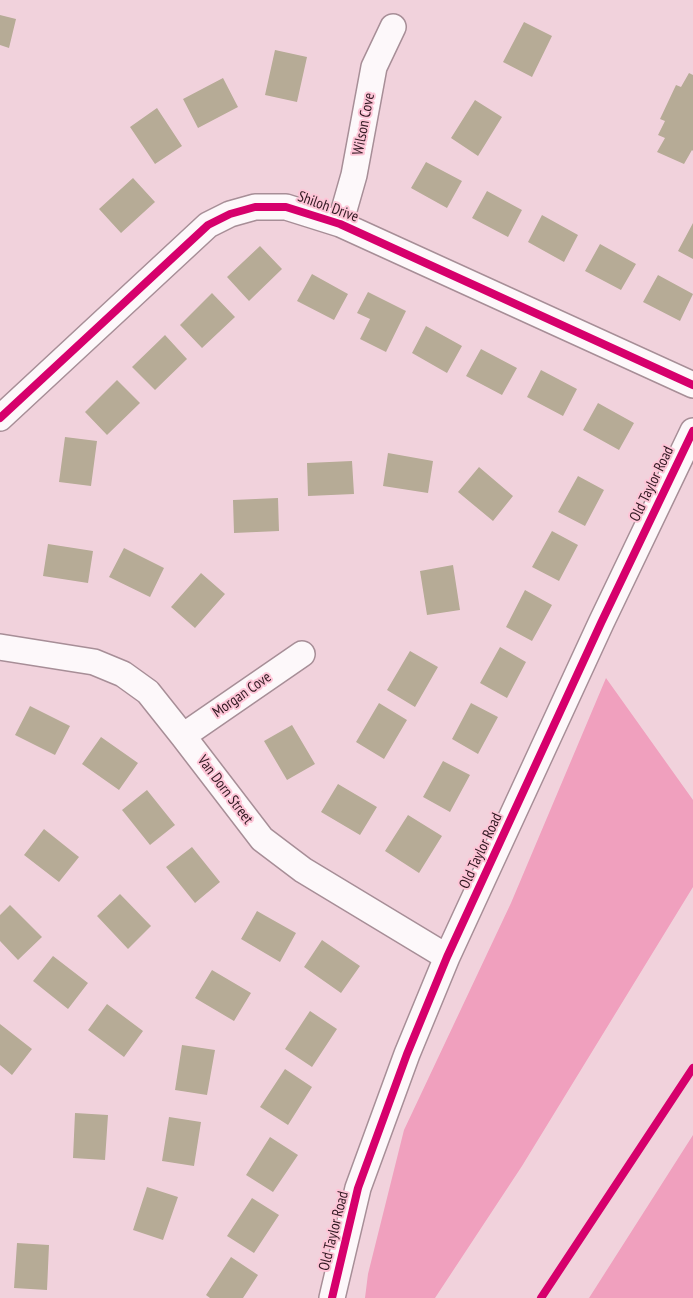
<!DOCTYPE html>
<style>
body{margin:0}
canvas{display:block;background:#f1d2dc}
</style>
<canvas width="693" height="1298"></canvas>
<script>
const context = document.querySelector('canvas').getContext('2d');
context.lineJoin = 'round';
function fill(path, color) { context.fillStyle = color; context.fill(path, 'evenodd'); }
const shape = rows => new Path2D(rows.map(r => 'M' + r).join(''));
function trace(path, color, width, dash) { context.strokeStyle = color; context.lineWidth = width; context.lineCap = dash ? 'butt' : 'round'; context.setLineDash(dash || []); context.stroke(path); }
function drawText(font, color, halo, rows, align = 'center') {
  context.font = font + ' "PT Sans Narrow",sans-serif'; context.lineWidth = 4; context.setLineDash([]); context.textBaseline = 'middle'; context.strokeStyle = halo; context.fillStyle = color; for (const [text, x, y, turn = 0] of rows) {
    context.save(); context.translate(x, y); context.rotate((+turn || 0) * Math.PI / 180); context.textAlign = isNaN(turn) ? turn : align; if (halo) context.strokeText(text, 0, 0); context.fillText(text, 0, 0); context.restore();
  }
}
fill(shape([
 [606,678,693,800,693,887,522,1166,435,1298,365,1298,368,1274,404,1130,511,903],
 [693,1135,693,1298,589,1298]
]), '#f0a0be');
fill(shape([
 [0,15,16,19,9,48,0,45],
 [524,22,552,36,532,77,503,62],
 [275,50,307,57,297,102,265,95],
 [689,73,693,75,693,151,692,150,684,164,657,152,665,138,658,135,665,121,660,119,676,85,681,87],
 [223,78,238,107,198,128,183,99],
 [475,100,502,117,478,156,451,138],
 [157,108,182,146,155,164,130,127],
 [426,162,462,181,447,208,411,188],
 [133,178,155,202,121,233,99,209],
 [487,191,522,210,508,237,472,218],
 [542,215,578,235,564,262,528,242],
 [693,223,693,259,678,251],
 [600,244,636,264,621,290,585,271],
 [260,246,282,269,249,301,227,277],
 [312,274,348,294,334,320,297,301],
 [658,275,693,294,680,321,643,302],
 [368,292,406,311,386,352,360,339,370,319,357,313],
 [212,293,235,317,202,348,180,325],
 [426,326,462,346,447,373,412,353],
 [165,335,187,359,155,390,132,367],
 [481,349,517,368,502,395,466,376],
 [541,370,577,389,563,416,527,397],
 [117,380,140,403,107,435,85,412],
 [598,403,634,423,619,450,583,430],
 [65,437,97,441,91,486,59,482],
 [388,453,433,461,428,493,383,486],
 [352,461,354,494,308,496,307,463],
 [479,467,513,496,493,521,458,492],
 [578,476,604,490,585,526,558,512],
 [278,498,279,531,234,533,233,500],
 [552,531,578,545,559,581,532,567],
 [48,544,93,551,88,583,43,576],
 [124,548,164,568,150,597,109,577],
 [453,565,460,610,427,615,420,571],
 [201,573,225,594,195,628,171,607],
 [525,590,552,605,532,641,506,627],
 [500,647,526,662,507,698,480,683],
 [410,651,438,667,415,707,387,690],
 [379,703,407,720,384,759,356,742],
 [471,703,498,717,478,754,452,739],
 [30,706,70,726,55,755,15,735],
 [292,725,315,764,287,780,264,741],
 [101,737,138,763,119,790,82,764],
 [443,761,470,775,450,812,423,797],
 [338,784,377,807,360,835,321,812],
 [147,790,175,825,150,845,122,810],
 [408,815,442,836,419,873,385,851],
 [44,829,79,857,59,882,24,855],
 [192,847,220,882,195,903,166,867],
 [120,894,151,926,128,949,97,916],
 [10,905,42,937,18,960,0,941,0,915],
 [257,911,296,933,280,962,241,939],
 [322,940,360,966,341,993,304,967],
 [53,956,88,983,68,1009,33,981],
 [212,970,251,993,234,1021,195,998],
 [107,1004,143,1031,124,1057,88,1030],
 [310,1011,337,1029,312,1067,285,1049],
 [0,1024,32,1049,12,1075,0,1065],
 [182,1045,215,1050,207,1095,175,1090],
 [285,1069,312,1087,288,1125,260,1107],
 [75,1113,108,1115,105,1160,73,1158],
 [169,1117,201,1122,194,1166,162,1161],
 [270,1137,298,1155,273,1192,246,1175],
 [147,1187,178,1197,163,1240,133,1230],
 [252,1198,279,1215,254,1253,227,1236],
 [17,1243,49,1245,47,1290,14,1288],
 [231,1257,258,1275,243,1298,210,1298,206,1295]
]), '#b6ab96');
const minor = shape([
 [340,224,354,175,374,67,393,27],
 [0,418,208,225,230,214,255,207,286,207,340,224,693,385],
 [0,647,94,662,123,674,148,692,183,736,262,839,303,870,447,957],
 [183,736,302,654],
 [332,1298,358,1188,407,1054,447,957,601,623,693,431]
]);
trace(minor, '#a78e97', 28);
trace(minor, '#fdf8fa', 25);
trace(shape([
 [0,418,208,225,230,214,255,207,286,207,340,224,693,385],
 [332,1298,358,1188,407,1054,447,957,601,623,693,431],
 [541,1298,693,1068]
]), '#d6006c', 8);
drawText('15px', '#311821', '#fec5d7', [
 ["Wilson Cove",364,124,-79],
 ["Shiloh Drive",328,207,20],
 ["Old Taylor Road",652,484,-64],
 ["Morgan Cove",242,695,-35],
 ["Van Dorn Street",225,790,53],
 ["Old Taylor Road",481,851,-65],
 ["Old Taylor Road",334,1231,-76]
]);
</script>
